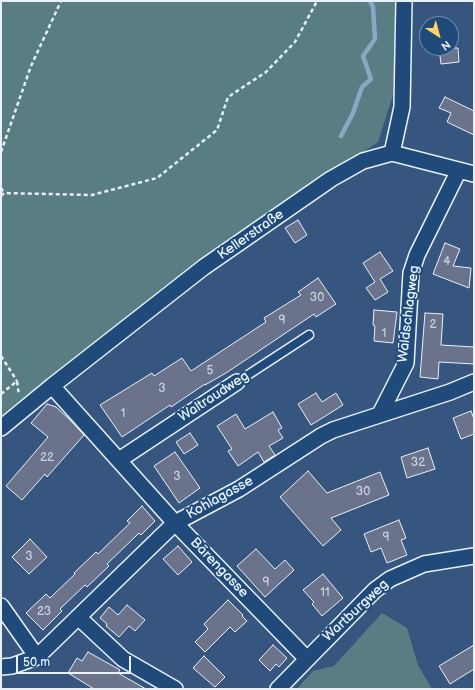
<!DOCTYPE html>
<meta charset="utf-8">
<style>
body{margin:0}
#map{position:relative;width:475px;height:690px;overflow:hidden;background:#36567f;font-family:"Balsamiq Sans",sans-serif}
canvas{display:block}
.frame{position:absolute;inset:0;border:2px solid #e8f1f8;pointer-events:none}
.north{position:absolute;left:419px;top:16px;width:40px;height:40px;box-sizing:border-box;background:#1f4a7a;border:1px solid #6f8dac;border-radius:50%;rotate:144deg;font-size:11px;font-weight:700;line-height:16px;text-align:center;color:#e8f1f8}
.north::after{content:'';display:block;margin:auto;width:14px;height:18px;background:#ffd166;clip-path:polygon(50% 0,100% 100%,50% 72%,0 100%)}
.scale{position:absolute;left:16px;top:656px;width:115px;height:18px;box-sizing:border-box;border:2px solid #e8f1f8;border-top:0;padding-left:5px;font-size:12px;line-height:14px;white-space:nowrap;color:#e8f1f8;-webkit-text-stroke:3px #1f4a7a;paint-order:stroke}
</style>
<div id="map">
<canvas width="475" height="690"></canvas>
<div class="frame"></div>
<div class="north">N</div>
<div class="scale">50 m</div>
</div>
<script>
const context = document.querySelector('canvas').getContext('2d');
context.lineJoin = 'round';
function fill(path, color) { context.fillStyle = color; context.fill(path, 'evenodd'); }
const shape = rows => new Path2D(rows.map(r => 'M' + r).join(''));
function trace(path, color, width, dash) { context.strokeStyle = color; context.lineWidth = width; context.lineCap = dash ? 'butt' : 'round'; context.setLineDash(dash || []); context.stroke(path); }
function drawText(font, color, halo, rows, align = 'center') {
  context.font = font + ' "Balsamiq Sans",sans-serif'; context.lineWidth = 4; context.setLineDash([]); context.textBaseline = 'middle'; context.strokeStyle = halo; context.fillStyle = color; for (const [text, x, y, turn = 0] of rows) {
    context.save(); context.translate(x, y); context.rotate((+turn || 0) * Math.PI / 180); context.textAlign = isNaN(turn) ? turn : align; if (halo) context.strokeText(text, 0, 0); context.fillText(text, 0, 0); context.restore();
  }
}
fill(shape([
 [1,1,398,1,393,95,378,142,195,264,1,418],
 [382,613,407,628,418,665,432,689,297,689,313,671,334,666]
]), '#587e84');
trace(shape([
 [341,136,353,113,362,87,371,79,363,56,375,39,373,7,370,1]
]), '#86aac3', 4.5);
const building = shape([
 [439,48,458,48,459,62,441,64,439,48],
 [445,97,474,111,474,135,447,122,451,113,439,108,445,97],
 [298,220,307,235,295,243,285,228,298,220],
 [445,243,460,249,453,266,471,268,469,288,433,274,445,243],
 [380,252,393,271,380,279,388,292,375,300,366,288,375,282,363,263,380,252],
 [318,278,336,304,316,317,314,314,226,373,205,385,205,384,171,407,170,405,122,437,100,405,152,373,154,376,182,358,191,371,266,322,264,318,301,295,298,292,318,278],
 [374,310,397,312,393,343,374,341,375,326,373,325,374,310],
 [425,313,443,314,441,345,474,347,474,364,439,362,438,379,420,377,425,313],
 [316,393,322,402,336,393,343,405,311,425,298,404,316,393],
 [47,404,56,407,69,419,84,435,47,477,45,474,22,500,6,486,48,437,31,423,47,404],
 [471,411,474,419,474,434,461,439,453,418,471,411],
 [273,412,282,428,278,430,283,438,269,446,275,455,264,462,258,452,238,466,228,451,232,449,217,426,236,414,245,429,273,412],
 [190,433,198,445,184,454,176,442,190,433],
 [428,448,435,469,407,478,401,457,428,448],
 [175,452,200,488,179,503,154,466,175,452],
 [308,471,327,493,380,472,389,495,331,518,341,530,323,546,280,497,308,471],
 [142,506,155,521,141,535,139,533,107,564,109,566,87,587,85,585,60,609,62,611,43,630,26,613,46,594,50,598,75,574,74,573,96,552,98,554,130,523,127,521,142,506],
 [399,520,406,538,401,540,407,555,387,563,381,548,371,552,364,534,399,520],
 [30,539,47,557,29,574,12,557,30,539],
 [178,546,192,562,178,575,163,559,178,546],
 [256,549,275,569,285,560,294,570,265,597,237,566,256,549],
 [323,574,343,598,322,616,312,604,314,602,303,590,323,574],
 [228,600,243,615,242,616,247,621,235,632,230,627,205,652,195,642,208,629,204,624,228,600],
 [127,605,145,620,135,631,129,626,119,637,106,626,107,624,100,618,109,607,118,615,127,605],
 [273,645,287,658,279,667,276,664,270,671,259,660,273,645],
 [474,645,474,669,450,684,439,666,474,645],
 [88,652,120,670,118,673,146,689,94,689,68,673,77,658,82,661,88,652],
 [204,656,225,677,215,687,193,668,204,656]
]);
fill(building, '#6a738b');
trace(building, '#e8f1f8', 1);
const service = shape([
 [237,382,309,335]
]);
const minor = shape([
 [392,153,402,107,404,1],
 [392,153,474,174],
 [52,386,175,523,307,659],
 [380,414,406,363,411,273,417,255,459,170],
 [1,428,52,386,204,267,331,179,363,161,392,153],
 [119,460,237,382],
 [1,606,37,657],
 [78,617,123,659,175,689],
 [1,667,12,666,37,657,175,523,239,489,321,436,333,430,450,392,474,382],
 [278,689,375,590,390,579,424,564,474,556]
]);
trace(service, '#e8f1f8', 11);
trace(minor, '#e8f1f8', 18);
trace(shape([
 [1,152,31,66,61,1],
 [1,188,4,193],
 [1,196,4,193,92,195,157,178,217,130,228,97,266,72,295,42,317,1],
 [1,356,17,381],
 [1,394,17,381,19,395]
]), '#e8f1f8', 2.5, [4, 3]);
trace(service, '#1f4a7a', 8);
trace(minor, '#1f4a7a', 15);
drawText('12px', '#c8d2dd', null, [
 ["4",447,262],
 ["30",317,298],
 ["9",282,321],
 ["2",433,325],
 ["1",384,334],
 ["5",210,371],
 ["3",162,389],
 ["1",123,414],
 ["22",47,458],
 ["32",418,463],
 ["3",177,477],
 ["30",363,492],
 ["9",386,538],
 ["3",29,557],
 ["9",266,583],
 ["11",325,593],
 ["23",44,612]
]);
drawText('14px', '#e8f1f8', '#1f4a7a', [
 ["Kellerstraße",251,235,-35],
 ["Waldschlagweg",409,314,-83],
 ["Waltraudweg",214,397,-33],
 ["Kohlagasse",220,498,-29],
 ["Bärengasse",219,568,46],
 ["Wartburgweg",356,611,-43]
]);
</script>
